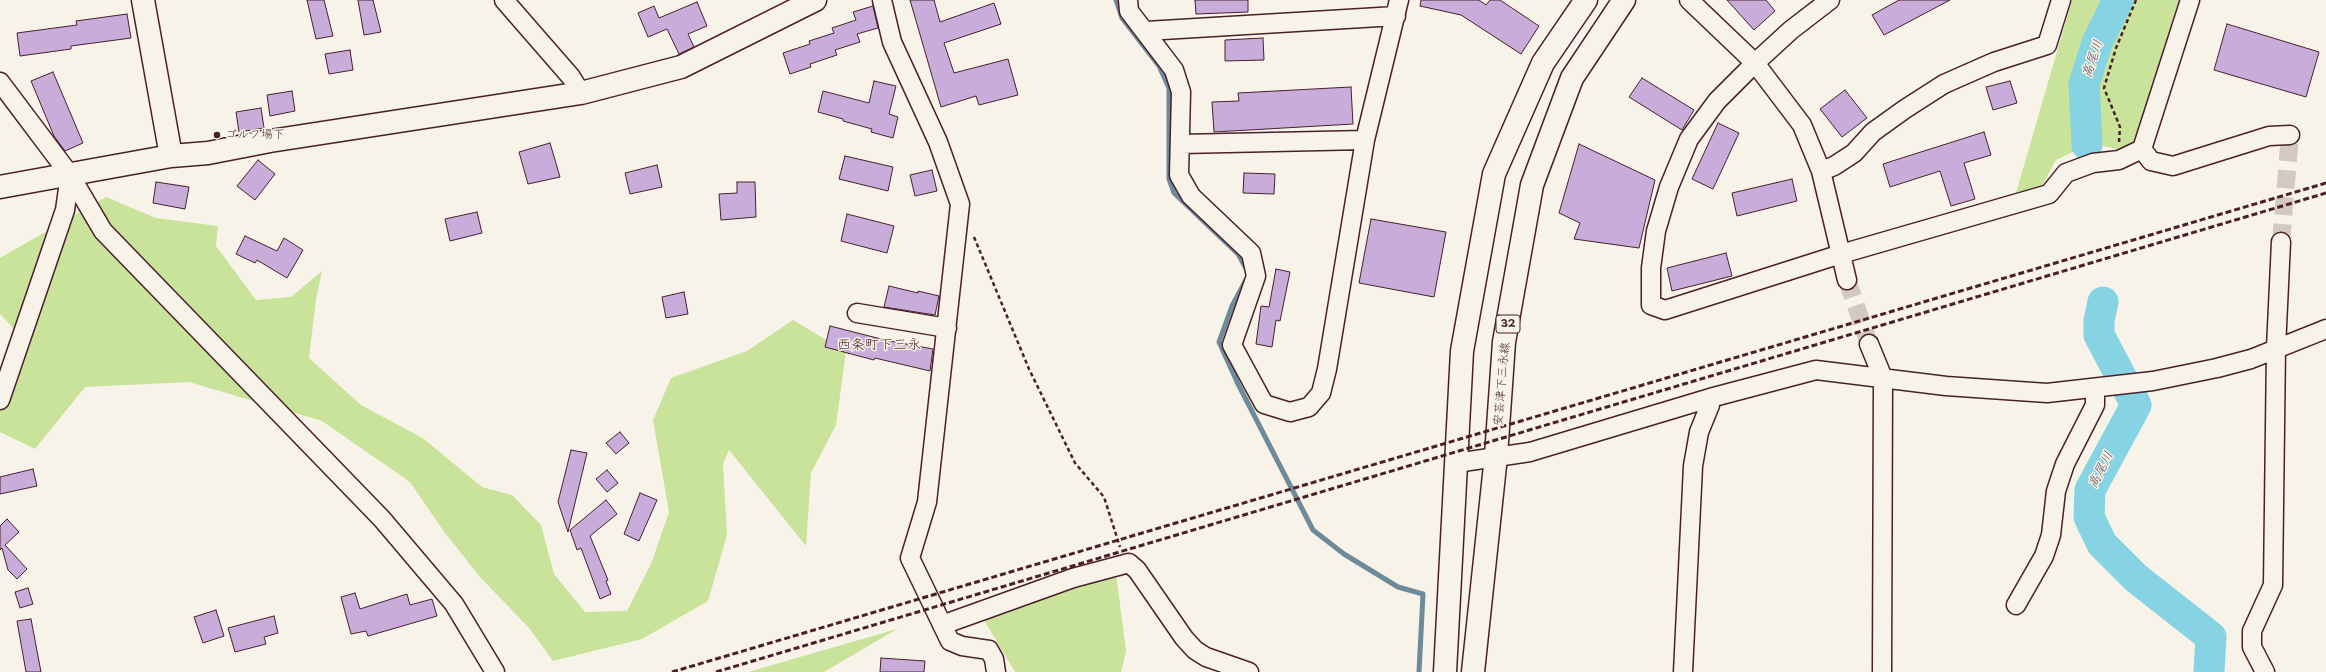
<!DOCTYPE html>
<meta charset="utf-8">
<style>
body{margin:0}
canvas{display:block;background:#f7f3e8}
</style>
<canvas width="2326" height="672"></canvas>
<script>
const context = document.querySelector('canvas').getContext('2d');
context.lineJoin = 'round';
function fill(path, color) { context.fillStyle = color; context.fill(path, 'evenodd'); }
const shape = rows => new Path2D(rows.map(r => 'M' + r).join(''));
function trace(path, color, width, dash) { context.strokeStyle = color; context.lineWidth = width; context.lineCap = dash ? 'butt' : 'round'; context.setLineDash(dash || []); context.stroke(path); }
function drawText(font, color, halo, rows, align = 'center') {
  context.font = font + ' "Playpen Sans","Klee One",sans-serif'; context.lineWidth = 3; context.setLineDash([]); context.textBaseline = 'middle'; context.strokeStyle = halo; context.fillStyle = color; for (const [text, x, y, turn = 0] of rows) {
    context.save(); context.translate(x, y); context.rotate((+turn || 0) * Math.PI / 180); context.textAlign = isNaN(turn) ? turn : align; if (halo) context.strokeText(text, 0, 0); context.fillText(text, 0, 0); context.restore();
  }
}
fill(shape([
 [2072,0,2107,0,2075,85,2074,117,2083,147,2056,160,2042,186,2016,193],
 [2125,0,2179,0,2135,144,2117,149,2094,144,2091,95,2106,45],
 [106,197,156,218,218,226,216,246,256,300,291,297,322,271,316,299,309,358,361,405,424,439,482,487,512,495,541,525,554,574,585,612,627,611,651,564,669,512,653,420,671,378,747,351,793,320,846,352,836,425,811,473,806,546,729,450,723,464,727,535,708,601,642,639,553,661,529,628,480,577,445,533,410,482,322,421,189,382,85,387,35,449,0,432,0,385,13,328,0,314,0,258],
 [1116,573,1126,651,1121,672,1015,672,981,615],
 [897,629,824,672,748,672]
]), '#c9e39a');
trace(shape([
 [1116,0,1122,18,1159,66,1169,88,1169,179,1174,193,1238,254,1247,270],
 [1247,278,1232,306,1219,342,1238,384,1313,530,1344,554,1398,587,1423,594,1419,672]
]), '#6e8b9a', 5);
trace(shape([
 [2087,145,2084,84,2097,43,2118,0],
 [2103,302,2099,321,2099,335,2136,405,2090,490,2089,517,2102,544,2136,578,2211,637,2209,672]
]), '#86d3e4', 31);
const building = shape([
 [307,0,324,0,333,36,316,39,307,0],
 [358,0,373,0,381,32,364,35,358,0],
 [910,0,934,0,940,22,994,3,1001,24,944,43,954,73,1008,59,1018,95,979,105,976,96,941,107,910,0],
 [1195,0,1248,0,1248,12,1196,14,1195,0],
 [1421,0,1479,0,1486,5,1490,0,1500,0,1539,26,1521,54,1461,15,1420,6,1421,0],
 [1727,0,1766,0,1775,11,1754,30,1727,0],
 [1899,0,1950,0,1884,35,1872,15,1899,0],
 [697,2,707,26,688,34,694,47,679,54,667,29,648,37,638,13,654,6,659,18,697,2],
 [873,6,878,28,857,34,860,42,835,50,837,55,810,64,811,67,790,74,783,53,810,44,809,41,834,33,832,28,856,20,853,12,873,6],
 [127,14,131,38,71,46,71,49,20,56,17,33,77,25,76,21,127,14],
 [2227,24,2319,52,2306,97,2214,70,2227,24],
 [1263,38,1264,60,1225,61,1225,40,1263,38],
 [350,50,353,70,329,74,325,54,350,50],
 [53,72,83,143,65,151,54,136,31,81,53,72],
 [1642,78,1694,110,1682,130,1629,97,1642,78],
 [874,81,896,86,889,114,898,117,893,138,871,132,872,129,843,121,843,119,818,112,823,91,869,103,874,81],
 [2010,81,2017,103,1993,110,1986,87,2010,81],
 [1351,87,1353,124,1214,132,1212,102,1239,101,1238,93,1351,87],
 [1845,90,1867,118,1842,137,1820,109,1845,90],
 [292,91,295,111,270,116,267,95,292,91],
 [261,108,264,128,239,132,236,112,261,108],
 [1718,123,1739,133,1713,189,1692,179,1718,123],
 [1984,132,1991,155,1964,163,1975,199,1951,206,1940,171,1890,187,1883,164,1984,132],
 [550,143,560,177,528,184,519,152,550,143],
 [1579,144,1655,180,1639,248,1574,239,1580,223,1559,213,1579,144],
 [845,156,893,167,888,191,839,179,845,156],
 [258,160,275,174,255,200,237,186,258,160],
 [657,165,662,187,630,194,625,173,657,165],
 [932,170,937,191,915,196,910,175,932,170],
 [1244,173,1275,174,1274,194,1243,193,1244,173],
 [1792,179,1797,201,1737,216,1732,193,1792,179],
 [156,182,189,187,185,209,153,203,156,182],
 [737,182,755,182,756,217,721,220,719,194,737,193,737,182],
 [477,212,482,233,450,241,445,219,477,212],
 [847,214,894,226,887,253,841,241,847,214],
 [1371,219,1446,232,1434,297,1359,283,1371,219],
 [245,236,277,251,284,238,303,250,287,278,257,260,255,263,236,254,245,236],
 [1726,253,1732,276,1672,291,1667,268,1726,253],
 [1276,269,1290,272,1280,321,1276,320,1272,347,1256,344,1261,306,1269,307,1276,269],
 [889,286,918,293,918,291,939,296,935,315,884,307,889,286],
 [684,292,688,314,666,318,662,297,684,292],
 [830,326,885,340,933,349,930,371,875,358,874,360,825,347,830,326],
 [620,432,629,443,616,454,606,443,620,432],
 [571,450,587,453,568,532,558,502,571,450],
 [33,469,37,486,0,494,0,477,33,469],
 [607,470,618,483,607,492,596,479,607,470],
 [640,493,657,500,639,541,624,534,640,493],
 [606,500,617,514,590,536,608,580,606,581,611,594,600,599,581,548,577,550,570,530,606,500],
 [7,519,19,532,5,545,27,569,17,579,8,570,2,548,0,550,0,526,7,519],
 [28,588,33,604,20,608,15,592,28,588],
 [355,593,360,609,407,594,410,605,432,599,437,616,368,636,366,631,351,634,341,597,355,593],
 [216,610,224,636,203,643,194,617,216,610],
 [274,616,278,633,264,637,266,644,235,652,228,628,274,616],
 [31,619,41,672,26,672,17,621,31,619],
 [881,658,925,661,924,672,880,672,881,658]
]);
fill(building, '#c8addb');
trace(building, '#4a1f2b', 1);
trace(shape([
 [2281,242,2290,135],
 [1847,280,1869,344]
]), '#d4c9c2', 18, [18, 9]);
const street = shape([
 [504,0,571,77,581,93],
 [882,0,892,42,938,142,960,204,927,502,910,558,950,641,962,646,989,650,994,659,996,672],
 [1128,0,1129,11,1174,70,1181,92,1179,175,1191,196,1251,253,1256,276,1232,345,1264,404,1290,412,1309,407,1321,393,1327,369,1365,140,1399,0],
 [1689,0,1755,63,1802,125,1821,171,1847,280],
 [1830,0,1791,30,1755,63,1717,101,1689,139,1669,187,1656,231,1651,268,1651,305,1665,310,1841,254,2049,194,2066,173,2093,163,2119,160,2142,149,2190,0],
 [1146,31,1396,16],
 [0,82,70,175,103,231,382,519,454,604,495,672],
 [1181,144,1365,140],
 [2142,149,2151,161,2173,166,2269,136,2290,135],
 [1821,171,1834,166,1854,153,1873,132,1905,109,1944,84,1994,62,2047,45,2061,0],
 [857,313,947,328],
 [1869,344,1883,378,1882,672],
 [0,400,65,210,70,175],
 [1456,463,1530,452,1710,398,1816,370,1946,386,2047,393,2153,381,2217,368,2251,359,2326,329],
 [2016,605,2044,556,2051,535,2056,491,2065,464,2095,405,2095,388],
 [942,625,1073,578,1129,563,1137,570,1184,638,1195,650,1206,657,1249,672],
 [1683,672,1693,466,1699,432,1710,405,1710,398],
 [2265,672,2252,647,2252,631,2273,585,2276,348,2281,242]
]);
const secondary = shape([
 [143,0,171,156],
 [0,187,171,156,208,153,270,141,581,93,681,67,815,0]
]);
const primary = shape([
 [1445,672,1462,351,1494,174,1543,63,1586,0],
 [1473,672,1496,456,1504,342,1532,185,1572,78,1624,0]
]);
trace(street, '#4a1f2b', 21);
trace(secondary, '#4a1f2b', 25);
trace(primary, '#4a1f2b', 25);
trace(shape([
 [2119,142,2120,127,2104,88,2116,48,2136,0],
 [974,237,1029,369,1075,463,1104,497,1120,547]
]), '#4a1f2b', 2.5, [4, 3]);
trace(street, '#f7f3e8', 18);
trace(secondary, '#f7f3e8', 22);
trace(primary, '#f7f3e8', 22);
trace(shape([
 [672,672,2326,183],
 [716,672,2326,193]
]), '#4a1f2b', 3, [6, 3]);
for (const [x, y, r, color] of [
 [217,135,4,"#4a1f2b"]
]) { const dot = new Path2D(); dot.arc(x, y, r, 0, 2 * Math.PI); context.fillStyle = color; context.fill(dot); trace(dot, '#f7f3e8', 1.5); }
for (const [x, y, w] of [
 [1508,324,24]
]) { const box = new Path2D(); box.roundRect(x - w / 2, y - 9, w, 18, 3); context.fillStyle = '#f7f3e8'; context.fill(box); trace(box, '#4a1f2b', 1); }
drawText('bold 11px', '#4a1f2b', null, [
 ["32",1508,324]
]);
drawText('12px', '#4a1f2b', '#f7f3e8', [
 ["ゴルフ場下",225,135]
], 'left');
drawText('12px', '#4a1f2b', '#f7f3e8', [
 ["安芸津下三永線",1502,384,-85]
]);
drawText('italic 13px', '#594c59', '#f7f3e8', [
 ["高尾川",2093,59,-71],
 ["高尾川",2101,470,-63]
]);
drawText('14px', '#4a1f2b', '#f7f3e8', [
 ["西条町下三永",879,345]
]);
</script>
